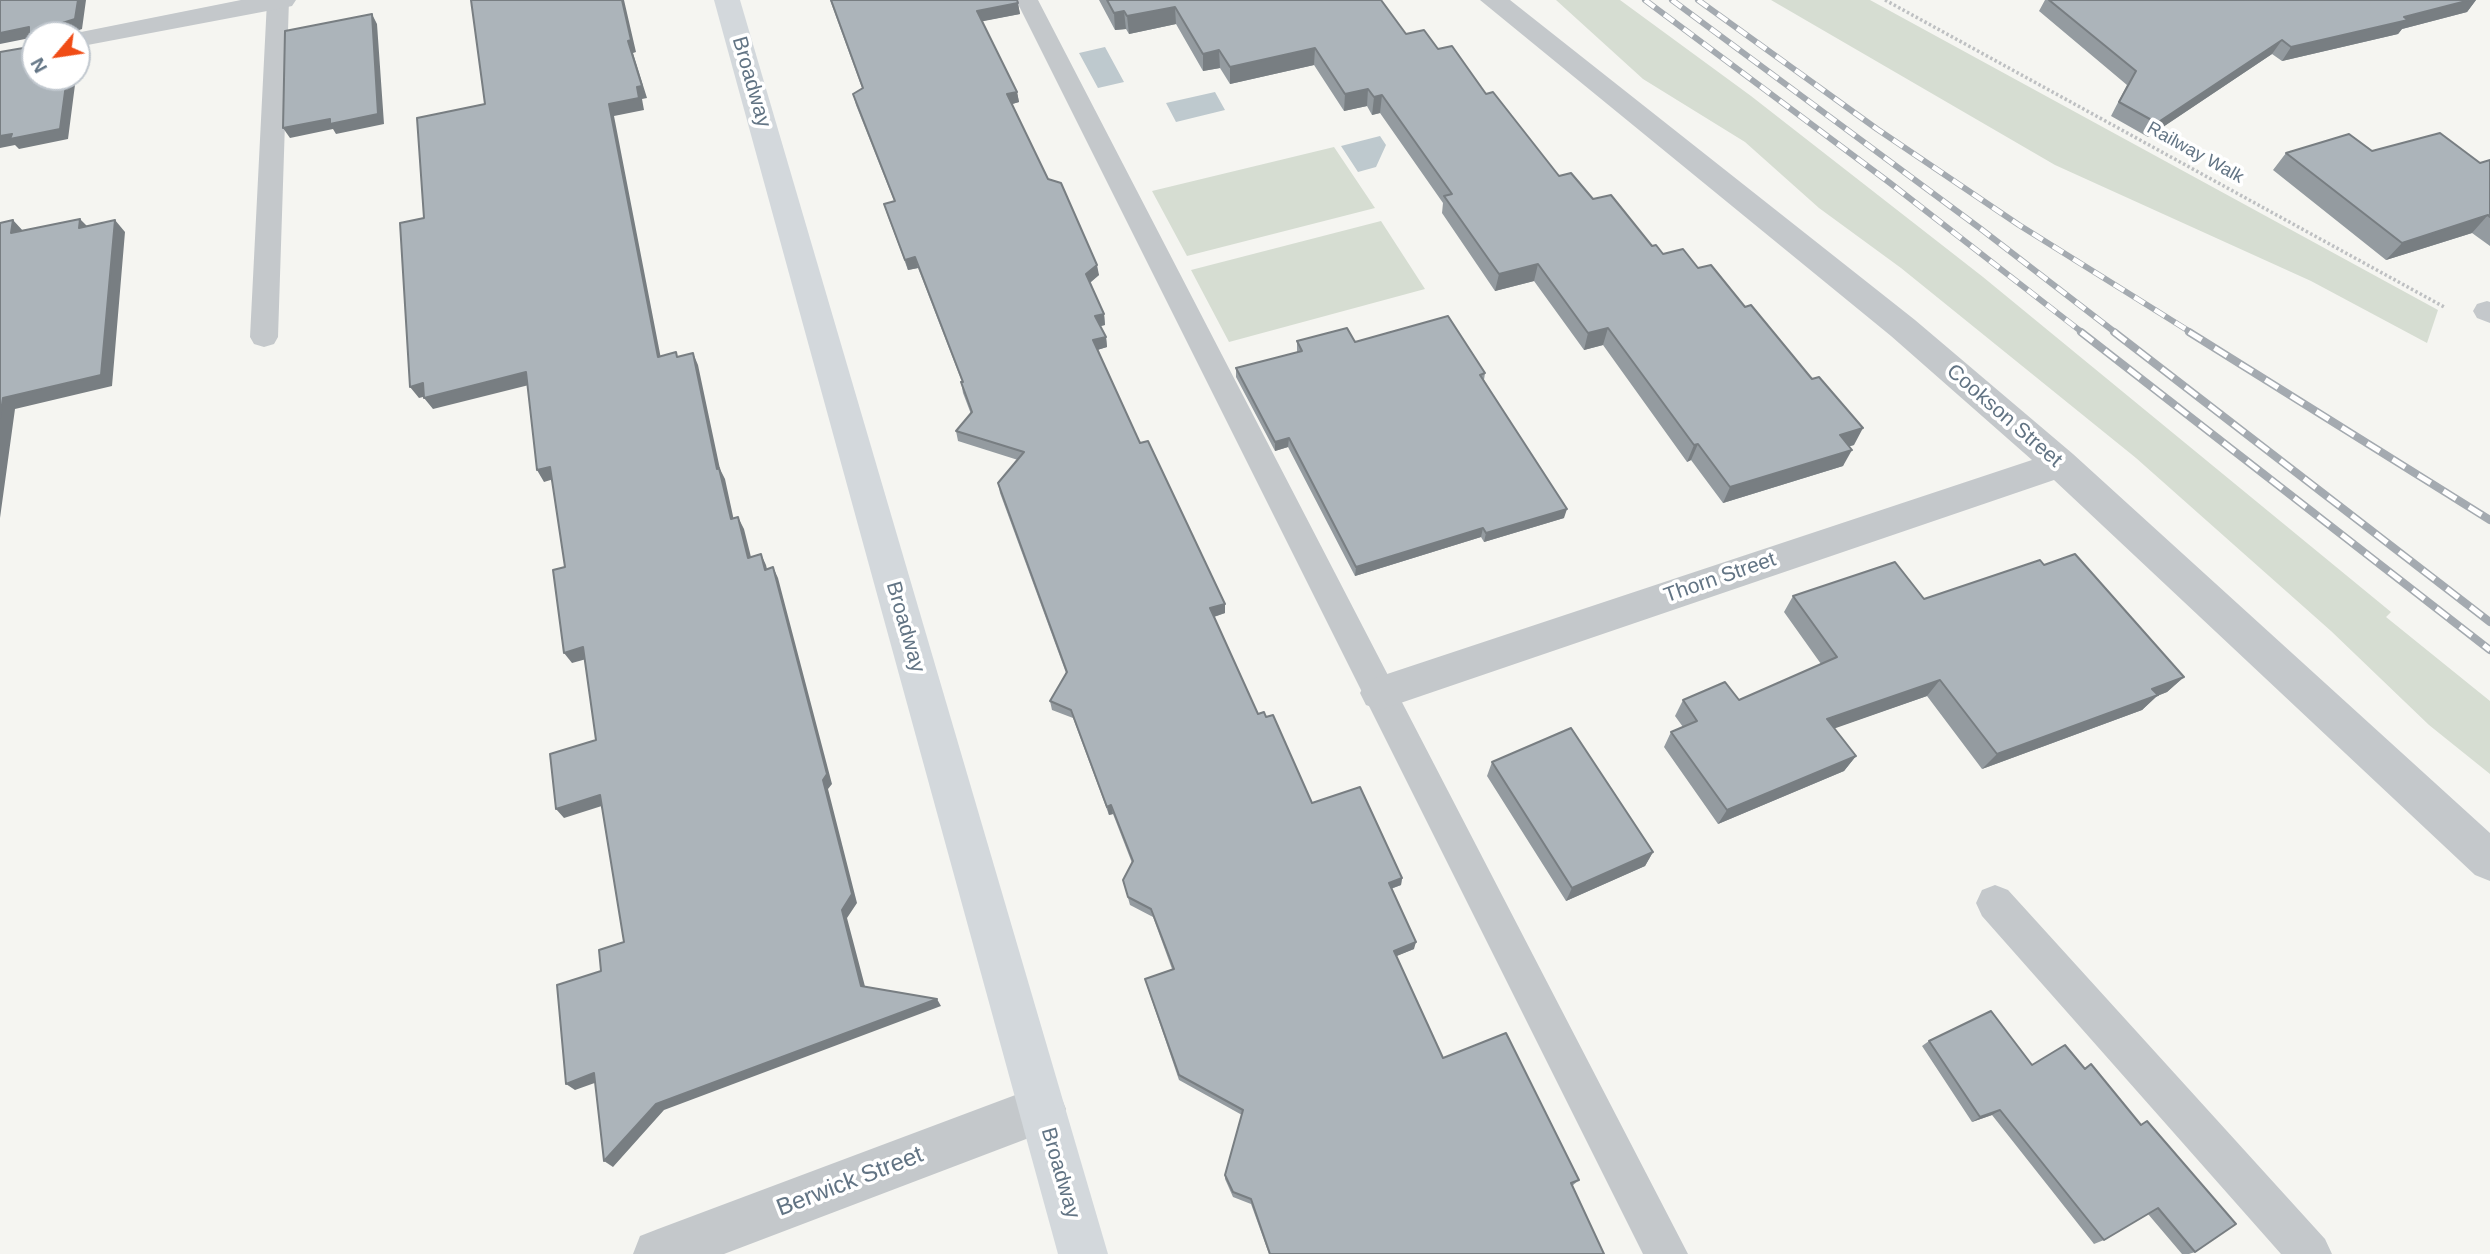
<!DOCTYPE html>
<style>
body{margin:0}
#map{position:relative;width:2490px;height:1254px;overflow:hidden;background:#f5f5f1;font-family:Helvetica,sans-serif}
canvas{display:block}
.north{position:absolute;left:21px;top:21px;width:70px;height:70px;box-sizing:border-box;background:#fff;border:2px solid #c0c7ce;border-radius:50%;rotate:241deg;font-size:19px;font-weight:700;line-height:28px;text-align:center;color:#627484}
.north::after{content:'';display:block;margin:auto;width:24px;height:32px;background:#f04c16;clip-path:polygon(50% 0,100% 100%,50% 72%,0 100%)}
</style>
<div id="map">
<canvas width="2490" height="1254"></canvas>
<div class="north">N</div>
</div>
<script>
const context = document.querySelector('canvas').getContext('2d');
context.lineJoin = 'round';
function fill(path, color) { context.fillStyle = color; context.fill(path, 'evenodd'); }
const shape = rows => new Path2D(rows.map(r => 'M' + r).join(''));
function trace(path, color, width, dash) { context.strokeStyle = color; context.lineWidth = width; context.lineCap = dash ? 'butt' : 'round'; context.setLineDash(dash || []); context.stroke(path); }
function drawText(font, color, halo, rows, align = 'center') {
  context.font = font + ' Helvetica,sans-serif'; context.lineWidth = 7; context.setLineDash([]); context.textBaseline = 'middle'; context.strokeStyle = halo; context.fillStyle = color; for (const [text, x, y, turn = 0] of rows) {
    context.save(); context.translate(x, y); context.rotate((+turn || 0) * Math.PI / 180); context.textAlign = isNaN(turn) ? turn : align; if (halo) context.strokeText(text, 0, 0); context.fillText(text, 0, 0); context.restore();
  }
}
fill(shape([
 [1556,0,1620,0,1751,96,1983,277,2391,612,2386,617,2490,701,2490,774,2429,725,2331,631,2136,458,1901,268,1819,208,1745,142,1643,79],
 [1771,0,1870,0,2438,310,2427,343,2311,281,2055,165],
 [1334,147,1375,208,1187,256,1152,191],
 [1381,221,1425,289,1229,342,1191,270]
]), '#d6ddd2');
fill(shape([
 [1105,47,1124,82,1098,88,1079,53],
 [1215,92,1225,110,1176,122,1166,103],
 [1380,136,1386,145,1376,167,1358,172,1341,146]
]), '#bec9ce');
trace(shape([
 [1885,0,2446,308]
]), '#bec0c2', 3.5, [2.5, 2.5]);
fill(shape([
 [289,0,278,337,274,344,264,347,254,344,250,337,267,1,289,0],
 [1016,0,1038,0,1688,1254,1643,1254,1016,0],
 [2487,301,2490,302,2490,323,2477,318,2473,311,2477,304,2487,301],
 [1995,885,2008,890,2325,1239,2332,1254,2281,1254,1982,916,1976,903,1982,890,1995,885]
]), '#c4c8cb');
fill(shape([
 [241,0,296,0,292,6,283,8,77,47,77,35,66,35,241,0],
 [1480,0,1510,0,1915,320,2073,454,2490,833,2490,881,2475,875,2054,480,1380,710,1366,705,1360,693,1366,681,2032,460,1891,336,1480,0],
 [1042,1085,1059,1092,1066,1109,1059,1126,1042,1133,724,1254,633,1254,640,1236,658,1229,1042,1085]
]), '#c4c8cb');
fill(shape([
 [714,0,740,0,1108,1254,1058,1254,714,0]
]), '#d3d8dc');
const railFar1 = shape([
 [1645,0,1890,183,2083,333],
 [1672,0,1981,229,2116,333],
 [1698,0,1877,129,2019,225,2192,333]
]);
const rail = shape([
 [2081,332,2490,650],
 [2114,332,2490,622],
 [2189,332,2490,520]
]);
trace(railFar1, '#a4aab0', 6);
trace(rail, '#a4aab0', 8);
trace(railFar1, '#fff', 4.5, [12]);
trace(rail, '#fff', 5, [15]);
fill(shape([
 [830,0,1017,0,1020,14,982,21,1017,92,1019,102,1012,104,1048,179,1099,275,1090,283,1104,314,1105,325,1100,326,1106,337,1107,347,1097,350,1140,443,1225,613,1214,617,1258,714,1312,803,1402,878,1401,885,1391,889,1414,949,1396,956,1443,1058,1579,1180,1572,1186,1604,1254,1269,1254,1251,1204,1233,1197,1225,1179,1225,1175,1242,1115,1179,1080,1147,986,1145,979,1172,969,1153,917,1130,905,1123,880,1132,863,1113,814,1109,815,1073,718,1052,710,1050,701,1066,673,1000,493,998,483,1018,460,958,441,956,431,971,414,963,393,961,382,962,382,918,268,908,270,887,214,884,204,894,201,856,105,853,94,862,88],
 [1099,0,1381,0,1406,34,1438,49,1486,94,1559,176,1593,199,1663,254,1698,268,1854,445,1849,446,1843,466,1723,503,1691,460,1687,462,1603,345,1584,350,1534,281,1495,291,1442,213,1443,203,1380,113,1372,115,1367,106,1344,111,1314,65,1230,84,1220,68,1203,71,1176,24,1129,34,1126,29,1115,30],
 [2045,0,2476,0,2467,12,2402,29,2398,34,2282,61,2272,54,2148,137,2111,116,2127,85,2039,11],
 [2372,151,2480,163,2490,160,2490,246,2472,233,2386,260,2273,170,2286,153],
 [1297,341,1355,342,1485,373,1484,380,1564,518,1484,542,1481,537,1355,576,1288,447,1275,451,1236,377,1236,368,1297,352],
 [2044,565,2184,677,2167,692,2157,696,2142,710,1982,769,1927,696,1834,728,1856,756,1844,771,1718,824,1664,747,1671,732,1683,727,1675,716,1683,700,1739,700,1821,664,1784,612,1793,596,1924,599],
 [1492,762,1653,852,1645,866,1566,901,1487,776],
 [1929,1041,2032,1065,2084,1068,2091,1064,2195,1252,2189,1254,2182,1254,2148,1214,2104,1240,2094,1244,1992,1115,1972,1122,1922,1046]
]), '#949ba0');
fill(shape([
 [78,0,86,0,82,29,71,33,72,35,67,35,56,25],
 [622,0,624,0,636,52,633,53,647,98,642,99,644,110,614,116,663,369,658,357,609,104,628,41],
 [2470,0,2476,0,2467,12,2402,29,2398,34,2282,61,2291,47],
 [1018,3,1020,14,979,22,977,11],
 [1175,7,1176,24,1129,34,1127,16],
 [1124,11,1126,29,1115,30,1114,13],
 [372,14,377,24,384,124,336,134,333,129,290,138,283,128],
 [29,27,35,37,0,44,0,33],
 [2282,40,2272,54,2148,137,2157,123],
 [77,46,80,49,77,71],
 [1315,48,1314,65,1230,84,1230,67],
 [1219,50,1220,68,1203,71,1203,54],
 [67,77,76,77,68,139,19,149,15,145,0,148,0,136],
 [1368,89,1367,106,1344,111,1345,94],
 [1017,92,1019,102,1009,105,1007,94],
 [1382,95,1380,113,1372,115,1374,97],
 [2488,215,2472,233,2386,260,2402,243],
 [80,219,91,230,79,228],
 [13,220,24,232,11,233],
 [115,220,125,232,112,386,15,409,0,518,0,418,3,398],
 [915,257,918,268,908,270,905,260],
 [1538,264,1534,281,1495,291,1499,274],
 [1097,265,1099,275,1087,285,1086,274],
 [1104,314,1105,325,1097,327,1095,316],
 [1608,328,1603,345,1584,350,1588,333],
 [1106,337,1107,347,1094,351,1093,340],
 [693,353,698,365,720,469,725,479,736,530,731,519,717,469],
 [526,372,533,384,433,409,424,398],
 [423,383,431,395,419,398,410,387],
 [1863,428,1854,445,1831,452,1840,435],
 [1289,438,1288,447,1275,451,1275,442],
 [1698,444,1691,460,1687,462,1694,445],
 [1852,450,1843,466,1723,503,1730,487],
 [550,467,557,478,544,482,537,470],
 [1567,509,1564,518,1484,542,1486,533],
 [738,517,744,529,754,569,748,558],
 [1483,528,1481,537,1355,576,1356,567],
 [761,554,766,565,770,581,765,570],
 [773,567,778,578,832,784,828,789,857,903,847,918,867,994,861,986,842,910,823,780],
 [1225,604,1225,613,1210,618,1210,608],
 [583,647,590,658,572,663,564,653],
 [2184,677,2167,692,2157,696,2142,710,1982,769,1997,754,2152,689],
 [1940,680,1927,696,1816,735,1827,719],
 [1856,756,1844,771,1718,824,1727,810],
 [600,795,608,804,564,818,556,809],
 [1111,805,1113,814,1109,815,1107,807],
 [1653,852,1645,866,1566,901,1572,888],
 [1402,878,1401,885,1387,890,1389,883],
 [1416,942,1414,949,1392,958,1394,951],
 [937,999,941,1006,664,1110,613,1167,604,1161,656,1104],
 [594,1073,603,1080,575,1090,566,1084],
 [2000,1110,1992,1115,1972,1122,1980,1117]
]), '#787e82');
const building = shape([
 [0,0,78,0,75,19,56,25,67,28,67,35,35,35,35,77,67,77,60,129,10,139,12,134,0,136,0,52,29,47,29,27,0,33,0,0],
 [471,0,622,0,631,40,628,41,642,86,637,87,639,98,609,104,658,357,676,352,677,357,693,353,717,469,719,468,731,519,738,517,748,558,761,554,765,570,773,567,827,774,823,780,852,894,842,910,861,986,937,999,656,1104,604,1161,594,1073,566,1084,557,985,601,971,599,950,624,942,600,795,556,809,550,754,596,740,583,647,564,653,553,570,565,567,550,467,537,470,526,372,424,398,423,383,410,387,400,223,424,218,417,118,485,104,471,0],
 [831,0,1017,0,1018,3,977,11,1017,92,1007,94,1048,179,1061,183,1097,265,1086,274,1104,314,1095,316,1106,337,1093,340,1140,443,1148,441,1225,604,1210,608,1258,714,1264,712,1266,717,1273,715,1312,803,1360,787,1402,878,1389,883,1416,942,1394,951,1443,1058,1506,1033,1579,1180,1571,1183,1604,1254,1270,1254,1251,1199,1233,1192,1225,1175,1243,1110,1179,1075,1145,979,1174,969,1151,909,1128,897,1123,880,1133,861,1111,805,1107,807,1071,710,1050,701,1067,672,998,483,1024,452,956,431,972,412,961,382,963,382,915,257,905,260,884,204,895,201,853,94,863,88,831,0],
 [1107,0,1381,0,1406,34,1424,30,1438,49,1452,46,1486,94,1493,92,1559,176,1571,173,1593,199,1611,195,1652,246,1656,245,1663,254,1683,249,1698,268,1711,265,1745,307,1751,305,1812,379,1819,377,1863,428,1840,435,1852,450,1730,487,1698,444,1694,445,1608,328,1588,333,1538,264,1499,274,1444,196,1452,194,1382,95,1374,97,1368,89,1345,94,1315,48,1230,67,1219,50,1203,54,1175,7,1127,16,1124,11,1114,13,1107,0],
 [2049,0,2470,0,2404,17,2408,20,2291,47,2282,40,2157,123,2119,102,2136,71,2049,0],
 [372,14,378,114,330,124,330,119,283,128,285,31,372,14],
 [2440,133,2480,163,2490,160,2490,217,2488,215,2402,243,2286,153,2349,134,2372,151,2440,133],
 [80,219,79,228,115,220,101,375,3,398,0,418,0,223,13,220,11,233,80,219],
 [1448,316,1485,373,1480,375,1567,509,1486,533,1483,528,1356,567,1289,438,1275,442,1236,368,1302,351,1297,341,1347,328,1355,342,1448,316],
 [2075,554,2184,677,2152,689,2158,695,1997,754,1940,680,1827,719,1856,756,1727,810,1671,732,1697,721,1683,700,1725,682,1739,700,1837,657,1793,596,1895,562,1924,599,2040,560,2044,565,2075,554],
 [1571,728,1653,852,1572,888,1492,762,1571,728],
 [1991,1011,2032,1065,2065,1045,2085,1069,2091,1064,2141,1125,2147,1121,2236,1224,2195,1252,2158,1208,2104,1240,2000,1110,1980,1117,1929,1041,1991,1011]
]);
fill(building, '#acb4ba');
trace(building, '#787e82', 2);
drawText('18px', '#627484', '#fff', [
 ["Railway Walk",2195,153,29]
]);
drawText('21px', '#627484', '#fff', [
 ["Broadway",751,82,74],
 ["Cookson Street",2004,416,41],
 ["Thorn Street",1720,578,-19],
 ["Broadway",905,627,74],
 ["Broadway",1060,1173,74]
]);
drawText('24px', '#627484', '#fff', [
 ["Berwick Street",850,1182,-21]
]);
</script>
